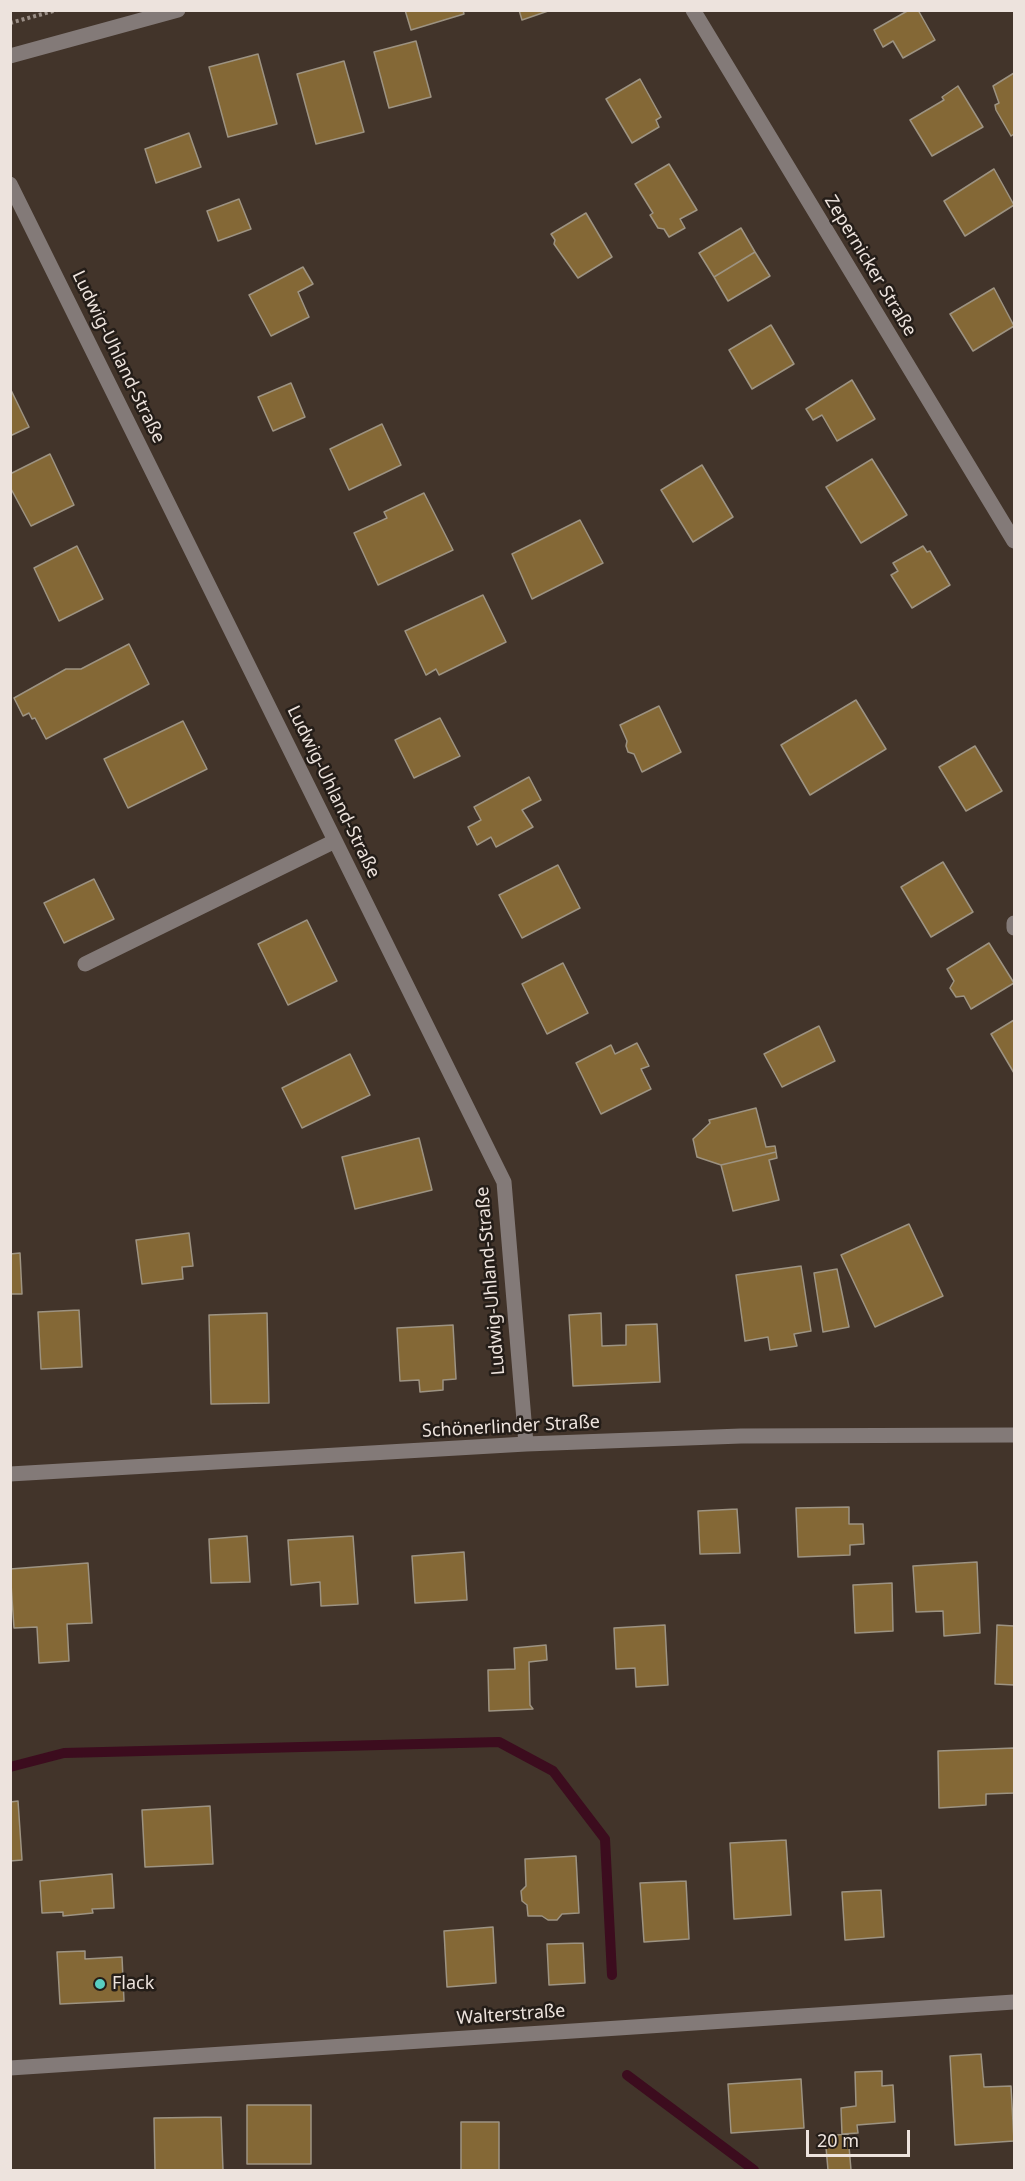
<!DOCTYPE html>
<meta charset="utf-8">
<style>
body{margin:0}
#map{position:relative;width:1025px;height:2181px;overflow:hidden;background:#42342a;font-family:"Noto Sans",sans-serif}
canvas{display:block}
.frame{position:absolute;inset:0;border:12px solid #ede3dd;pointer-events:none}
.scale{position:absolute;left:806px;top:2130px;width:104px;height:27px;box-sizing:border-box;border:3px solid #ede3dd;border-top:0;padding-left:8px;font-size:18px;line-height:21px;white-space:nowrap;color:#ede3dd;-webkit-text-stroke:4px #241d18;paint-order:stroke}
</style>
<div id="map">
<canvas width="1025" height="2181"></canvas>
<div class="frame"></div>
<div class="scale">20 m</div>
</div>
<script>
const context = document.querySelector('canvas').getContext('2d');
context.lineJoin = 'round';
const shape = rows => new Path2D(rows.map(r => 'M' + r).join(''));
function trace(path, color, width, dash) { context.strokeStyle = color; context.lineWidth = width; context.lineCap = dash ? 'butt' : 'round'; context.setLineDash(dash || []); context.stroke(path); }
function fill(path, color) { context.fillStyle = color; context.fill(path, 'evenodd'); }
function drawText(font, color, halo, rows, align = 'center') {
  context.font = font + ' "Noto Sans",sans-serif'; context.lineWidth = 5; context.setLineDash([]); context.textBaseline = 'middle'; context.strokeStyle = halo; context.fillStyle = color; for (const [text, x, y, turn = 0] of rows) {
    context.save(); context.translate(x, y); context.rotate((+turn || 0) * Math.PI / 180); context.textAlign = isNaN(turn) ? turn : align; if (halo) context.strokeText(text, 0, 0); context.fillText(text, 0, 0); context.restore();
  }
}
trace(shape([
 [10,1767,64,1753,499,1742,553,1771,605,1839,612,1975],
 [627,2075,754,2170]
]), '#3c0c1e', 10);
const building = shape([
 [405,10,463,10,464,14,411,30,405,10],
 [519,10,551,10,522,20,519,10],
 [909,10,918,10,935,40,903,58,893,41,883,47,874,30,909,10],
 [416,41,431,97,389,108,374,52,416,41],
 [258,54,277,124,228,137,209,67,258,54],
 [344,61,364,132,316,144,297,74,344,61],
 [1014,73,1014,134,1011,136,996,110,995,105,999,103,993,86,1014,73],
 [640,79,661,117,656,120,659,127,632,143,606,99,640,79],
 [958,86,983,127,932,156,910,120,944,100,942,97,958,86],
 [189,133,201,167,156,183,145,149,189,133],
 [669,164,697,210,680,219,685,228,669,237,664,229,658,228,650,215,653,213,635,184,669,164],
 [994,169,1014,205,965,236,944,201,994,169],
 [239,199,251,229,218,241,207,211,239,199],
 [586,213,612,257,578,278,554,244,555,240,551,234,586,213],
 [741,228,755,252,714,277,699,253,741,228],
 [755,252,770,276,728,301,714,277,755,252],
 [303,267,313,284,298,292,309,317,271,336,249,295,303,267],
 [994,288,1014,326,973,351,950,314,994,288],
 [771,325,794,364,752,389,729,350,771,325],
 [852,380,875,419,837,441,822,415,813,420,806,409,852,380],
 [291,383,305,417,273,431,258,397,291,383],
 [10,388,29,427,10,436,10,388],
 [382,424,401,465,349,490,330,449,382,424],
 [50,454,74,505,31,526,10,487,10,474,50,454],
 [872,459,907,515,861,543,826,487,872,459],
 [702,465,733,517,693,542,661,490,702,465],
 [424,493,453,550,378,585,354,533,387,518,384,512,424,493],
 [580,520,603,563,532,599,512,554,580,520],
 [77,546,103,599,59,621,34,568,77,546],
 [923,546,927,552,930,551,950,585,912,608,891,575,898,571,893,563,923,546],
 [483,595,506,642,439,675,436,669,426,675,405,631,483,595],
 [129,644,149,684,46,739,35,718,32,719,29,713,23,716,14,698,66,669,81,669,129,644],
 [856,700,886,749,810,795,781,745,856,700],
 [659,706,681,752,642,772,634,754,628,752,626,746,627,741,620,725,659,706],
 [440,718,460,756,414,778,395,740,440,718],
 [183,721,207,769,128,808,104,759,183,721],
 [975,746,1002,791,966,811,939,767,975,746],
 [529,777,541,800,522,810,533,827,496,847,491,837,477,845,468,827,481,820,474,807,529,777],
 [943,862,973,912,931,937,901,887,943,862],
 [558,865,580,908,522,938,499,895,558,865],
 [94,879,114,919,64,943,44,903,94,879],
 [307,920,337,981,288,1005,258,944,307,920],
 [989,943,1014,983,971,1009,964,996,956,997,950,988,954,981,947,969,989,943],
 [563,963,588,1013,547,1034,522,984,563,963],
 [1014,1020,1014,1073,991,1034,1014,1020],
 [819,1026,835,1061,782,1087,764,1054,819,1026],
 [637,1043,649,1066,641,1069,651,1089,601,1114,576,1063,611,1045,615,1054,637,1043],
 [350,1054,370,1095,302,1128,282,1088,350,1054],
 [756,1108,766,1147,775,1146,776,1152,721,1165,697,1157,693,1139,710,1123,709,1120,756,1108],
 [419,1138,432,1190,355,1209,342,1157,419,1138],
 [776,1152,777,1158,769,1160,779,1200,733,1211,721,1165,776,1152],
 [909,1224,943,1296,875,1327,841,1255,909,1224],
 [189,1233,193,1266,182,1267,183,1279,142,1284,136,1240,189,1233],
 [20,1253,22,1294,10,1294,10,1254,20,1253],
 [801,1266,811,1331,794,1334,797,1346,770,1350,768,1337,745,1341,736,1275,801,1266],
 [837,1269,849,1327,823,1332,814,1273,837,1269],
 [79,1310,82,1367,41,1369,38,1312,79,1310],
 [267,1313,269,1403,211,1404,209,1315,267,1313],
 [601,1313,602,1346,626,1345,626,1325,657,1324,660,1382,573,1386,569,1315,601,1313],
 [453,1325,456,1379,443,1380,443,1390,420,1392,419,1380,400,1381,397,1328,453,1325],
 [849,1507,849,1524,863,1524,864,1544,850,1545,850,1555,798,1557,796,1508,849,1507],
 [737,1509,740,1553,700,1554,698,1511,737,1509],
 [247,1536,250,1582,211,1583,209,1539,247,1536],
 [353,1536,358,1604,321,1606,320,1582,291,1585,288,1540,353,1536],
 [464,1552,467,1600,415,1603,412,1556,464,1552],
 [977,1562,980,1633,944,1636,943,1611,916,1612,913,1566,977,1562],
 [88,1563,92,1623,67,1624,69,1661,39,1663,37,1627,14,1628,10,1569,88,1563],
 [892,1583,893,1631,855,1633,853,1585,892,1583],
 [665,1625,668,1685,636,1687,635,1668,616,1669,614,1628,665,1625],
 [997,1625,1014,1626,1014,1685,995,1684,997,1625],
 [546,1645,547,1660,529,1662,530,1705,533,1709,489,1711,488,1670,515,1669,514,1648,546,1645],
 [1014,1748,1014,1793,986,1794,986,1805,939,1808,938,1751,1014,1748],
 [18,1801,22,1860,10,1861,10,1802,18,1801],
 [210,1806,213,1864,145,1867,142,1810,210,1806],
 [786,1840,791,1915,734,1919,730,1843,786,1840],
 [576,1856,579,1913,562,1914,557,1920,548,1920,542,1916,528,1916,527,1905,522,1901,521,1891,526,1886,525,1859,576,1856],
 [112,1874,114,1908,92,1909,93,1913,63,1916,63,1912,42,1913,40,1881,112,1874],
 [686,1881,689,1939,644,1942,640,1883,686,1881],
 [881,1890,884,1937,845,1940,842,1892,881,1890],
 [493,1927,496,1983,447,1987,444,1931,493,1927],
 [583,1943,585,1983,549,1985,547,1944,583,1943],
 [85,1951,85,1959,122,1957,124,2001,60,2004,57,1952,85,1951],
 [981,2054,984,2087,1011,2086,1014,2141,955,2145,950,2056,981,2054],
 [882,2071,882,2086,893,2085,895,2122,857,2125,858,2133,842,2134,841,2108,856,2106,855,2072,882,2071],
 [801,2079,804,2128,731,2133,728,2084,801,2079],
 [247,2105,311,2105,311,2164,247,2164,247,2105],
 [221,2117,223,2170,155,2170,154,2118,221,2117],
 [461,2122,499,2122,499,2170,461,2170,461,2122],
 [848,2134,851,2170,828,2170,825,2136,848,2134]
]);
fill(building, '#846836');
trace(building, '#9d9382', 1.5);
trace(shape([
 [10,23,57,10]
]), '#9b8f87', 4, [3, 3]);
trace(shape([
 [693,10,1014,541],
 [10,56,178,10],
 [10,184,504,1182,526,1444],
 [1014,923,1014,928],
 [85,964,335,841],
 [10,1474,526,1444,741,1436,1014,1435],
 [10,2068,1014,2002]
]), '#837a78', 15);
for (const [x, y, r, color] of [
 [100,1984,6,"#58cec1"]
]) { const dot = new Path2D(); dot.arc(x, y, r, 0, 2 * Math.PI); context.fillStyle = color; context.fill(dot); trace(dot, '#241d18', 2); }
drawText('18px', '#ede3dd', '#241d18', [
 ["Zepernicker Straße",870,266,59],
 ["Ludwig-Uhland-Straße",118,357,64],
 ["Ludwig-Uhland-Straße",333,792,64],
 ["Ludwig-Uhland-Straße",491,1281,-95],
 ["Schönerlinder Straße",511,1427,-3],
 ["Walterstraße",511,2015,-4]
]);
drawText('18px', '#ede3dd', '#241d18', [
 ["Flack",112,1984]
], 'left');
</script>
